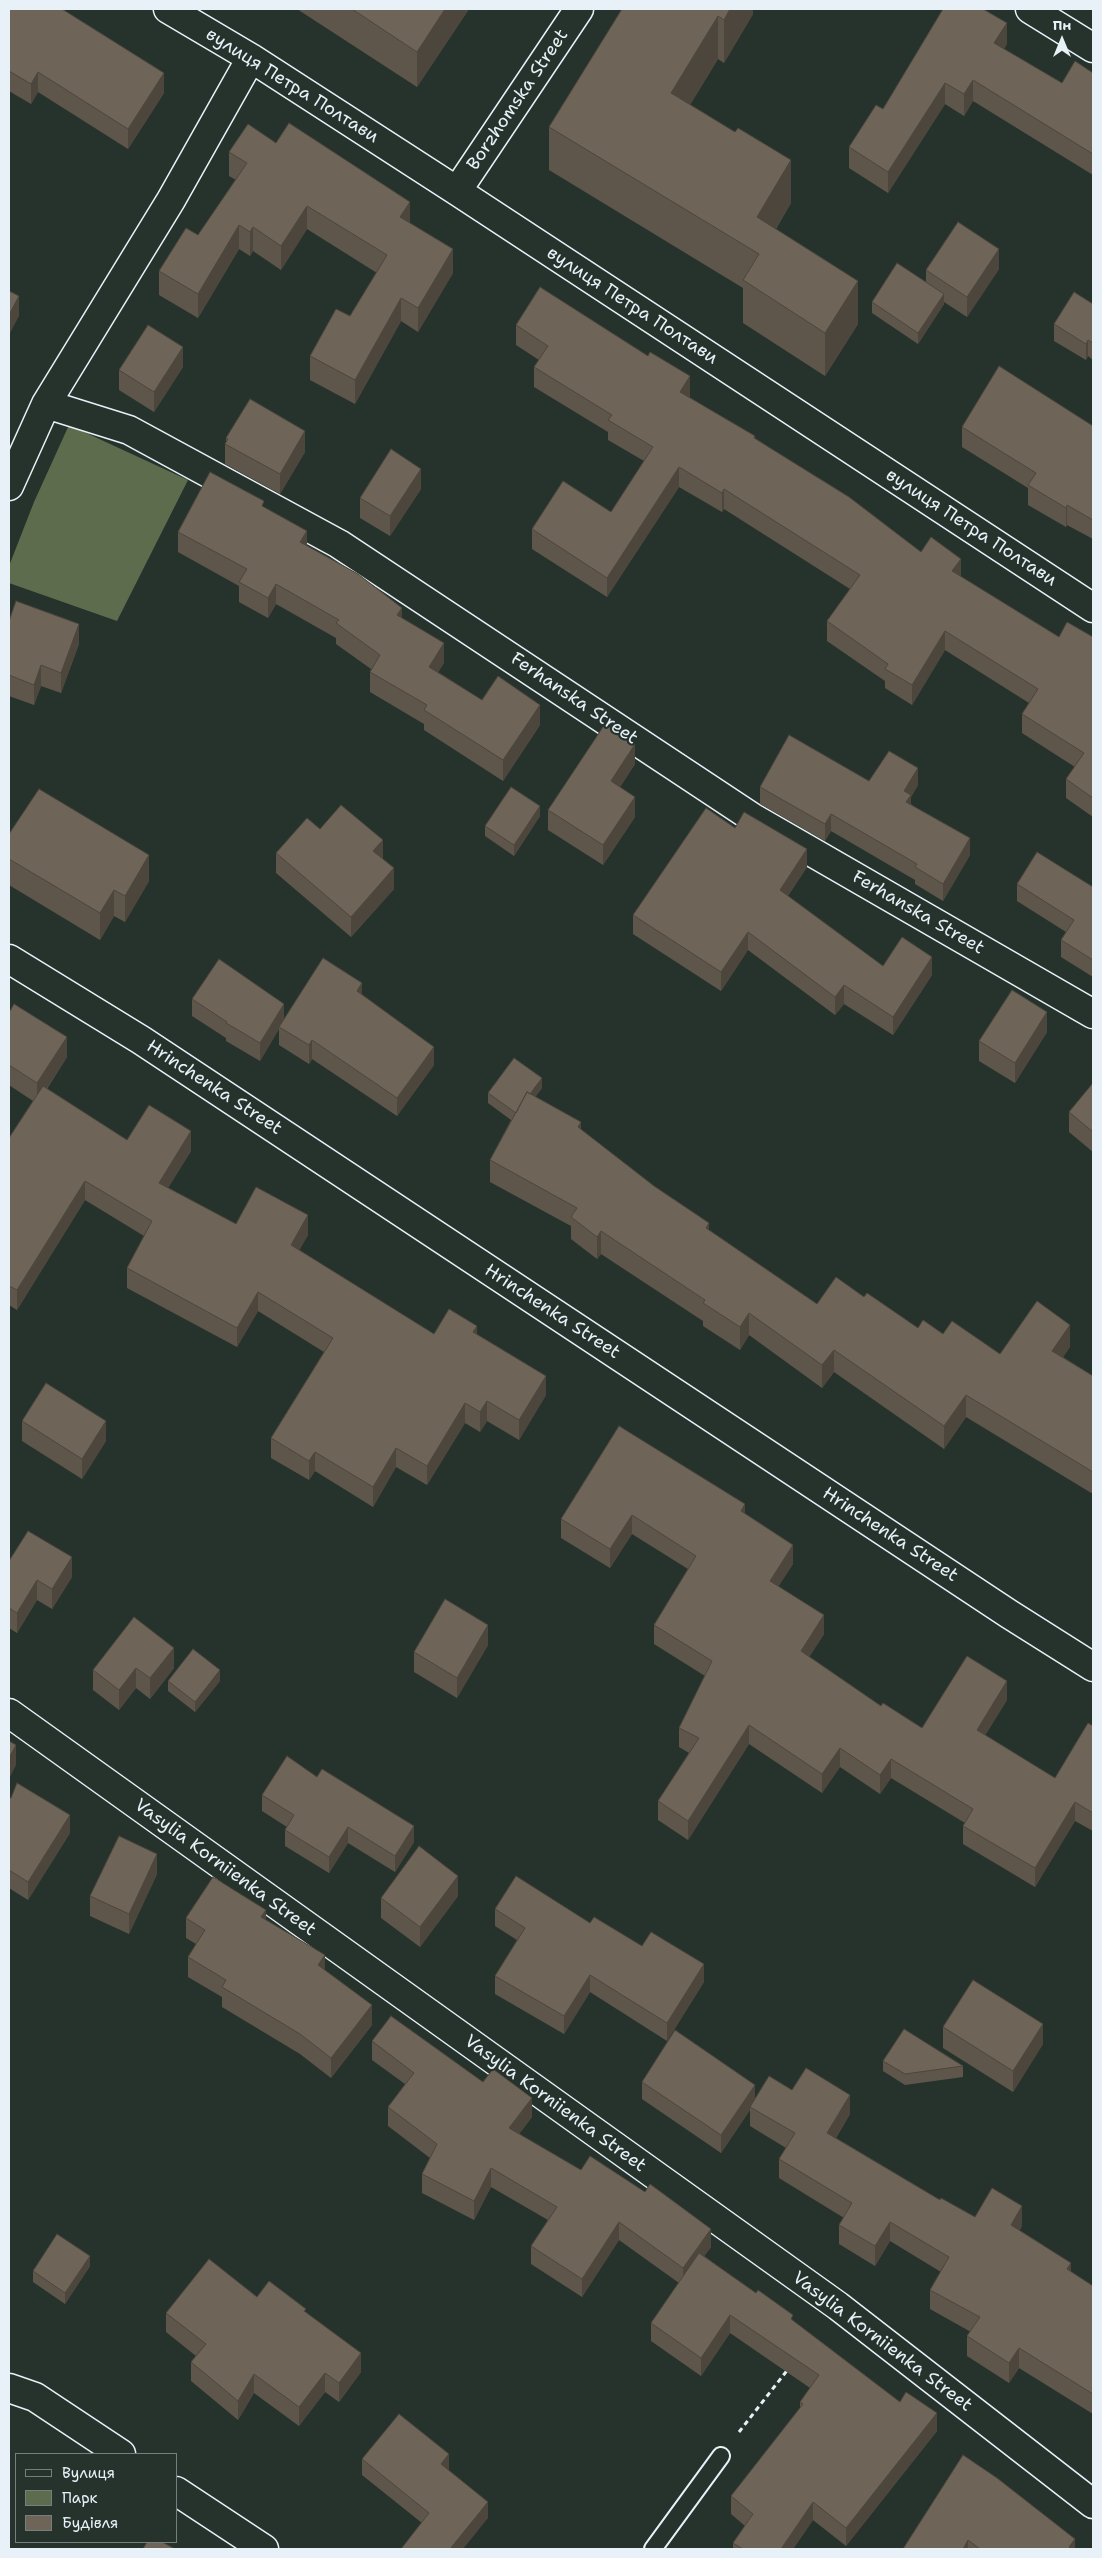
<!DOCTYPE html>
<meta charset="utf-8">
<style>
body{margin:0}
#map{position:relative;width:1102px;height:2558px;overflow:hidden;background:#26332d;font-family:"Shantell Sans",sans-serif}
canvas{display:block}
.frame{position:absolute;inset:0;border:10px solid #e8f1f8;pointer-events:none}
.legend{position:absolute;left:15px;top:2453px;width:162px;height:90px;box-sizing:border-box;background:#26332d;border:1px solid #747f7e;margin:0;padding:6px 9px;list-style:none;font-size:15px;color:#e8f1f8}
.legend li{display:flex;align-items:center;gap:10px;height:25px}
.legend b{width:25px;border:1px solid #747f7e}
.north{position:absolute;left:1037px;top:15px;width:50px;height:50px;-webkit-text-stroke:4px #26332d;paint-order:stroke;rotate:0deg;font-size:14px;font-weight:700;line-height:20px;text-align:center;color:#e8f1f8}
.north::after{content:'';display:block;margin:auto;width:18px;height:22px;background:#e8f1f8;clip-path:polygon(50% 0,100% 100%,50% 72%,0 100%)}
</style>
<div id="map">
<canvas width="1102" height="2558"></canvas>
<div class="frame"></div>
<ul class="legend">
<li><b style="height:6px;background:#26332d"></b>Вулиця</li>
<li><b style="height:14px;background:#5e6c4e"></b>Парк</li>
<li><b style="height:14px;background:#6e6457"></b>Будівля</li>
</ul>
<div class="north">Пн</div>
</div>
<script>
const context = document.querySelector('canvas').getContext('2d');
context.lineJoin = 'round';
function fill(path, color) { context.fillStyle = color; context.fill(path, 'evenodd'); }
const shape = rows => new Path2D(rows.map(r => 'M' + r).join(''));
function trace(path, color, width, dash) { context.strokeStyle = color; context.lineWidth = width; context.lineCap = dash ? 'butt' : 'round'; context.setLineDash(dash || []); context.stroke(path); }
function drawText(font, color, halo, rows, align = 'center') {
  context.font = font + ' "Shantell Sans",sans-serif'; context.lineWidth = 4.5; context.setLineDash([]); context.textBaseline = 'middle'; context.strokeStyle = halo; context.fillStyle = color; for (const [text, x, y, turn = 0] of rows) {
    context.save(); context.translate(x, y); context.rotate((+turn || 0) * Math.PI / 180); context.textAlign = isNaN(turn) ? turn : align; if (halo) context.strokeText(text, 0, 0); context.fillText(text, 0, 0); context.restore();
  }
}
fill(shape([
 [69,425,188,480,117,621,9,583,9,566,34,502]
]), '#5e6c4e');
const service = shape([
 [653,2549,721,2456]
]);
const minor = shape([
 [168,9,251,58,457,191,1093,608],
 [1030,9,1093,48],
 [457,191,579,9],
 [46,404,129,430,339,544,753,818,1093,1014],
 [9,486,46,404,171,200,251,58],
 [9,1713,838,2306,1093,2504],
 [9,2388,35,2397,121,2454],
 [176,2491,264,2549]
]);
const tertiary = shape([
 [9,959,141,1040,1009,1614,1093,1667]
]);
trace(service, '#e8f1f8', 20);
trace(minor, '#e8f1f8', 31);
trace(tertiary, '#e8f1f8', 31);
trace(shape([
 [739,2432,789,2368]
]), '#e8f1f8', 3, [5, 4]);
trace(service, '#26332d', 16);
trace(minor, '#26332d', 28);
trace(tertiary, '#26332d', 28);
fill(shape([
 [9,9,164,93,128,149,38,92,31,104,9,91],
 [297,9,469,9,417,87],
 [622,9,753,9,753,14,724,63,718,59,690,105,791,203,776,229,858,324,825,376,743,323,743,288,549,170,549,127],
 [1007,44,1004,49,1062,83,1093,73,1093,175,973,101,964,116,945,104,888,193,849,168,849,147,883,109],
 [276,143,410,223,453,273,418,332,401,321,355,404,310,380,310,356,350,316,377,273,307,229,281,270,253,251,250,256,239,249,198,318,159,295,159,271,198,235,236,180,229,176,229,152],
 [999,269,967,317,944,302,944,304,918,344,872,313,872,302,926,282,926,270],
 [1093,304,1093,360,1088,356,1086,360,1054,341,1054,324],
 [516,325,690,396,689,397,755,438,921,552,1059,637,1093,637,1093,817,1066,798,1066,779,1075,767,1022,733,1022,714,1029,703,945,650,912,705,885,688,885,681,827,641,827,621,850,589,724,509,722,512,679,487,607,597,532,549,532,529,611,512,644,461,608,440,608,432,534,387,534,367,539,360,516,345],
 [183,367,154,412,119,390,119,370],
 [1093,426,1093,539,1067,525,1066,527,1028,505,1028,488,962,447,962,427],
 [226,438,305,452,280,494,225,464,225,444,226,442],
 [421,489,390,536,360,518,360,498],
 [264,507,307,546,402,618,444,663,438,672,482,700,540,725,503,781,424,730,424,724,370,692,370,672,371,669,336,644,336,638,276,604,268,618,239,602,239,586,178,552,178,532],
 [9,621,79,644,61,693,41,686,34,705,9,696],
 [635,764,620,787,635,817,603,865,548,830,548,810],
 [869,781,918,785,911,797,911,804,970,855,943,901,915,884,915,880,831,831,825,841,760,804,760,787],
 [540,816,514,856,485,836,485,826],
 [735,828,807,867,788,896,883,966,932,975,893,1035,844,1004,835,1015,748,950,721,991,633,934,633,915],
 [320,829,383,859,394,889,351,937,276,873,276,853],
 [9,834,149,881,125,922,114,916,100,940,9,885],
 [1017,884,1093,887,1093,977,1061,957,1061,940,1066,932,1017,901],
 [362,995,434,1065,397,1116,312,1059,309,1064,279,1045,279,1029,260,1061,226,1041,226,1038,192,1016,192,999,284,1019],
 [9,1010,67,1057,47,1089,127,1140,191,1151,168,1188,236,1224,308,1235,299,1250,434,1334,477,1335,546,1395,519,1440,487,1421,480,1432,465,1423,427,1485,396,1467,373,1507,315,1471,309,1480,271,1458,271,1438,324,1352,258,1311,237,1347,127,1288,127,1268,144,1236,85,1200,17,1310,9,1305,9,1138,33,1101,9,1085],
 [1047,1032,1015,1083,979,1061,979,1041],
 [1093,1083,1093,1152,1069,1132,1069,1112],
 [542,1088,535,1097,581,1130,709,1230,817,1304,864,1297,918,1328,943,1334,1000,1354,1070,1347,1063,1357,1093,1376,1093,1494,966,1417,944,1449,834,1372,822,1388,749,1335,740,1350,703,1326,703,1321,601,1254,597,1259,571,1239,571,1226,490,1182,490,1160,511,1120,488,1103,488,1093],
 [22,1421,106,1441,82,1479,22,1441],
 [619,1426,745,1514,793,1564,778,1586,824,1634,809,1657,881,1706,922,1728,1007,1700,985,1735,1055,1778,1093,1726,1093,1831,1075,1821,1035,1887,963,1844,963,1826,965,1823,891,1778,880,1794,840,1767,822,1793,749,1744,688,1840,658,1820,658,1801,689,1753,679,1747,679,1728,705,1676,654,1644,654,1625,688,1569,632,1534,610,1568,561,1538,561,1519],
 [9,1561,72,1577,52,1609,37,1600,17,1633,9,1628],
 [134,1617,174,1668,150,1699,136,1688,119,1710,93,1690,93,1670],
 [488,1645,457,1698,414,1672,414,1652],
 [168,1681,220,1681,195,1712,168,1691],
 [262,1795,414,1842,395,1872,348,1843,329,1873,285,1846,285,1830,287,1827,262,1811],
 [9,1798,70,1833,28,1900,9,1888],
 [157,1874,129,1934,90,1916,90,1896],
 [458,1896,420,1947,381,1918,381,1898],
 [495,1909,590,1923,642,1946,704,1982,667,2041,590,1992,564,2034,495,1994,495,1976,517,1940,495,1926],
 [186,1918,266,1920,325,1970,372,2025,331,2078,300,2054,222,2007,222,1997,188,1977,188,1957,196,1944,186,1938],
 [943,2027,1043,2044,1013,2092,943,2048],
 [372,2041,532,2117,519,2134,711,2247,704,2256,793,2321,937,2431,846,2546,813,2520,793,2549,733,2549,733,2543,745,2526,731,2514,731,2496,800,2409,800,2402,810,2388,730,2333,701,2376,651,2341,651,2323,679,2283,619,2240,582,2297,531,2264,531,2246,548,2220,491,2187,474,2220,422,2193,422,2174,430,2158,388,2126,388,2107,405,2084,372,2060],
 [883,2061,963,2066,963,2077,905,2085,883,2071],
 [642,2082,755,2098,792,2090,850,2114,836,2138,940,2200,975,2217,1022,2226,1019,2231,1071,2272,1093,2286,1093,2414,1019,2368,1009,2383,967,2356,967,2336,971,2332,930,2309,930,2290,941,2272,890,2241,875,2266,839,2244,839,2225,844,2218,779,2178,779,2159,786,2148,750,2126,750,2110,721,2153,642,2099],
 [90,2266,65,2304,33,2282,33,2271],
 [257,2297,306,2312,361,2372,339,2402,325,2392,299,2426,254,2393,238,2420,191,2381,191,2362,196,2356,166,2332,166,2313],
 [963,2455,1075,2549,903,2549],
 [362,2459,449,2469,448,2471,488,2518,422,2523,362,2475]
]), '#5f564b');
fill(shape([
 [445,9,469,9,417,87,417,52],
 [730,9,753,9,753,14,724,63,724,20],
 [718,16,718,59,671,136,671,93],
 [1007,23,1007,44,994,65,994,43],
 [38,72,38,92,31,104,31,84],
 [164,73,164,93,128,149,128,129],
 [973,80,973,101,964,116,964,94],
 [945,83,945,104,888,193,888,172],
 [791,160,791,203,759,256,757,217],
 [410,202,410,226,400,217],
 [307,206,307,229,281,270,281,246],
 [239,225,239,249,198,318,198,294],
 [253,227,253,251,250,256,250,232],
 [453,249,453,273,418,332,418,308],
 [999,249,999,269,967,317,967,297],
 [858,281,858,324,825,376,825,333],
 [944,294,944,304,918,344,918,333],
 [19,296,19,316,9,335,9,315],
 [401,298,401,321,355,404,355,380],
 [1088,340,1088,356,1086,360,1086,344],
 [183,347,183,367,154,412,154,392],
 [690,376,690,396,680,411,680,392],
 [305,431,305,452,280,494,280,474],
 [679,467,679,487,607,597,607,578],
 [421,469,421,489,390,536,390,516],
 [724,489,724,509,722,512,722,493],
 [1067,505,1067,525,1066,527,1066,508],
 [307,531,307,551,300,542],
 [961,559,961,578,952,571],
 [276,584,276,604,268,618,268,598],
 [402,608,402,628,397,615],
 [79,624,79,644,61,693,61,673],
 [945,631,945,650,912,705,912,685],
 [444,643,444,663,429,687,429,667],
 [41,665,41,686,34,705,34,685],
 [540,705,540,725,503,781,503,760],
 [635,744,635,764,611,801,611,781],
 [918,768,918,785,911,797,911,811,906,819,904,791],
 [635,797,635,817,603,865,603,845],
 [540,806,540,816,514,856,514,845],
 [831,814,831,831,825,841,825,824],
 [970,838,970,855,943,901,943,884],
 [383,840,383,860,373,851],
 [807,849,807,867,780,908,780,890],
 [149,855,149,881,125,922,125,896],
 [394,868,394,889,351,937,351,917],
 [114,890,114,916,100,940,100,913],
 [748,932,748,950,721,991,721,972],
 [932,957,932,975,893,1035,893,1017],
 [362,983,362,1001,357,991],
 [844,985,844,1004,835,1015,835,997],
 [284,1004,284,1021,279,1027,279,1029,260,1061,260,1043],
 [1047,1012,1047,1032,1015,1083,1015,1063],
 [67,1037,67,1057,37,1103,37,1083],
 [312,1040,312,1059,309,1064,309,1045],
 [434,1047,434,1065,397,1116,397,1098],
 [542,1078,542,1088,516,1123,516,1113],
 [581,1122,581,1144,578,1127],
 [191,1131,191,1151,159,1202,159,1183],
 [85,1181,85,1200,17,1310,17,1290],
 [308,1215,308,1235,291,1265,291,1245],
 [709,1223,709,1245,706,1228],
 [601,1231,601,1254,597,1259,597,1237],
 [258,1292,258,1311,237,1347,237,1328],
 [749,1313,749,1335,740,1350,740,1327],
 [1070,1325,1070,1347,1052,1373,1052,1351],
 [477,1326,477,1346,473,1332],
 [834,1350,834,1372,822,1388,822,1365],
 [546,1376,546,1395,519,1440,519,1420],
 [966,1395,966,1417,944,1449,944,1426],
 [487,1401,487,1421,480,1432,480,1412],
 [465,1403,465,1423,427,1485,427,1466],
 [106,1421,106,1441,82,1479,82,1459],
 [396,1448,396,1467,373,1507,373,1487],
 [315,1452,315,1471,309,1480,309,1461],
 [745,1504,745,1523,741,1511],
 [632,1515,632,1534,610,1568,610,1549],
 [793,1545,793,1564,770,1600,770,1581],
 [72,1557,72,1577,52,1609,52,1589],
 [37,1580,37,1600,17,1633,17,1613],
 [824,1615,824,1634,801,1670,801,1651],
 [488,1625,488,1645,457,1698,457,1678],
 [174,1648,174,1668,150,1699,150,1678],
 [136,1668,136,1688,119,1710,119,1690],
 [220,1670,220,1681,195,1712,195,1702],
 [1007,1681,1007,1700,977,1749,977,1730],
 [749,1725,749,1744,688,1840,688,1821],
 [16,1745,16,1765,9,1779,9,1758],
 [840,1748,840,1767,822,1793,822,1774],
 [891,1759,891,1778,880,1794,880,1775],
 [1075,1802,1075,1821,1035,1887,1035,1868],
 [70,1815,70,1833,28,1900,28,1882],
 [414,1826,414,1842,395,1872,395,1856],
 [348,1827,348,1843,329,1873,329,1857],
 [157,1854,157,1874,129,1934,129,1914],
 [458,1876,458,1896,420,1947,420,1927],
 [266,1910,266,1930,261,1917],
 [325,1955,325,1975,318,1965],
 [704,1964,704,1982,667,2041,667,2023],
 [590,1975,590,1992,564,2034,564,2016],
 [372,2005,372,2025,331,2078,331,2058],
 [1043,2024,1043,2044,1013,2092,1013,2071],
 [755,2085,755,2103,750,2107,750,2110,721,2153,721,2135],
 [850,2095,850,2114,827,2152,827,2133],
 [532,2098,532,2117,509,2147,509,2128],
 [491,2168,491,2187,474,2220,474,2201],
 [1022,2206,1022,2226,1011,2245,1011,2225],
 [619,2222,619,2240,582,2297,582,2279],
 [890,2222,890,2241,875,2266,875,2246],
 [711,2229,711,2247,683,2286,683,2268],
 [90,2256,90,2266,65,2304,65,2293],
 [1071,2263,1071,2282,1067,2269],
 [730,2315,730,2333,701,2376,701,2358],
 [1019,2348,1019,2368,1009,2383,1009,2363],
 [361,2353,361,2372,339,2402,339,2383],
 [325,2373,325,2392,299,2426,299,2407],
 [254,2374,254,2393,238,2420,238,2401],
 [937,2413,937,2431,846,2546,846,2528],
 [449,2454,449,2469,441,2480,441,2464],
 [488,2502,488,2518,463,2549,450,2549],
 [813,2502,813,2520,793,2549,781,2549],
 [1075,2539,1075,2549,1069,2549,1069,2547],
 [968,2540,968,2549,963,2549]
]), '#4d463d');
const building = shape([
 [9,9,62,9,164,73,128,129,38,72,31,84,9,71,9,9],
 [352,9,445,9,417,52,352,9],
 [622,9,730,9,724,20,718,16,671,93,735,132,738,128,791,160,757,217,858,281,825,333,743,280,759,254,549,127,622,9],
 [943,9,983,9,1007,23,994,43,1062,83,1075,61,1093,73,1093,154,973,80,964,94,945,83,888,172,849,147,876,105,883,109,943,9],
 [289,123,410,202,400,217,453,249,418,308,401,298,355,380,310,356,336,309,350,316,387,255,307,206,281,246,253,227,250,232,239,225,198,294,159,271,186,228,198,235,247,163,229,152,248,124,276,143,289,123],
 [958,222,999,249,967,297,926,270,958,222],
 [897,263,944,294,918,333,872,302,897,263],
 [540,287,648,356,650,352,690,376,680,392,755,436,754,438,849,497,921,552,931,537,961,559,952,571,1059,637,1067,622,1093,637,1093,798,1066,779,1084,753,1022,714,1038,689,945,631,912,685,885,669,888,664,827,621,860,575,724,489,722,493,679,467,607,578,532,529,563,481,611,512,653,447,608,420,612,415,534,367,548,346,516,325,540,287],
 [9,291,19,296,9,315,9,291],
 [1074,292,1093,304,1093,343,1088,340,1086,344,1054,324,1074,292],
 [148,325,183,347,154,392,119,370,148,325],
 [999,366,1093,426,1093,520,1067,505,1066,508,1028,485,1036,473,962,427,999,366],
 [250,399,305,431,280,474,225,444,228,439,226,438,250,399],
 [391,449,421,469,390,516,360,498,391,449],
 [210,472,264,501,262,506,307,531,300,542,358,574,402,608,397,615,444,643,429,667,482,700,498,676,540,705,503,760,424,710,427,705,370,672,380,655,336,623,339,620,276,584,268,598,239,582,247,569,178,532,210,472],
 [16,601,79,624,61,673,41,665,34,685,9,675,9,621,16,601],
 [605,724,635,744,611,781,635,797,603,845,548,810,605,724],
 [789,735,869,781,889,751,918,768,904,791,911,795,906,802,970,838,943,884,915,867,917,864,831,814,825,824,760,787,789,735],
 [511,787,540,806,514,845,485,826,511,787],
 [39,789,149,855,125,896,114,890,100,913,9,859,9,834,39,789],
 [341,805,383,840,373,851,394,868,351,917,276,853,307,818,320,829,341,805],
 [706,808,735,828,744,812,807,849,780,890,883,966,902,937,932,957,893,1017,844,985,835,997,748,932,721,972,633,915,706,808],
 [1037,852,1093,887,1093,960,1061,940,1074,920,1017,884,1037,852],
 [323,958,362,983,357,991,434,1047,397,1098,312,1040,309,1045,279,1027,323,958],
 [219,959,284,1004,260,1043,226,1023,227,1022,192,999,219,959],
 [1012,990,1047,1012,1015,1063,979,1041,1012,990],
 [14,1004,67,1037,37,1083,9,1065,9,1010,10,1011,14,1004],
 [514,1058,542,1078,530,1094,527,1092,516,1113,488,1093,514,1058],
 [1093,1083,1093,1132,1069,1112,1093,1083],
 [43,1086,127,1140,149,1105,191,1131,159,1183,236,1224,256,1187,308,1215,291,1245,434,1334,449,1309,477,1326,473,1332,546,1376,519,1420,487,1401,480,1412,465,1403,427,1466,396,1448,373,1487,315,1452,309,1461,271,1438,333,1338,258,1292,237,1328,127,1268,152,1221,85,1181,17,1290,9,1286,9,1138,43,1086],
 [527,1092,581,1122,578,1127,654,1186,709,1223,706,1228,817,1304,836,1277,864,1297,867,1293,918,1328,923,1320,943,1334,952,1321,1000,1354,1037,1301,1070,1325,1052,1351,1093,1376,1093,1472,966,1395,944,1426,834,1350,822,1365,749,1313,740,1327,703,1303,705,1300,601,1231,597,1237,571,1217,577,1208,490,1160,527,1092],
 [46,1383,106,1421,82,1459,22,1421,46,1383],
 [619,1426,745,1504,741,1511,793,1545,770,1581,824,1615,801,1651,881,1706,883,1703,922,1728,967,1656,1007,1681,977,1730,1055,1778,1088,1723,1093,1726,1093,1813,1075,1802,1035,1868,963,1826,973,1809,891,1759,880,1775,840,1748,822,1774,749,1725,688,1821,658,1801,699,1738,679,1728,712,1661,654,1625,696,1556,632,1515,610,1549,561,1519,619,1426],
 [28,1531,72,1557,52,1589,37,1580,17,1613,9,1608,9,1561,28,1531],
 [445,1599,488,1625,457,1678,414,1652,445,1599],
 [134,1617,174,1648,150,1678,136,1668,119,1690,93,1670,134,1617],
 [193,1649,220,1670,195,1702,168,1681,193,1649],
 [9,1741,16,1745,9,1758,9,1741],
 [287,1756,317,1777,322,1769,414,1826,395,1856,348,1827,329,1857,285,1830,294,1815,262,1795,287,1756],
 [17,1783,70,1815,28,1882,9,1870,9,1798,11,1798,17,1783],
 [119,1836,157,1854,129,1914,90,1896,119,1836],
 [419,1846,458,1876,420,1927,381,1898,419,1846],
 [516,1876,590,1923,594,1917,642,1946,651,1932,704,1964,667,2023,590,1975,564,2016,495,1976,525,1928,495,1909,516,1876],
 [213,1877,266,1910,261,1917,325,1955,318,1965,372,2005,331,2058,300,2034,222,1987,226,1980,188,1957,205,1930,186,1918,213,1877],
 [973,1980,1043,2024,1013,2071,943,2027,973,1980],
 [391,2016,483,2082,493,2069,532,2098,509,2128,581,2170,590,2156,645,2192,650,2184,711,2229,683,2268,619,2222,582,2279,531,2246,557,2207,491,2168,474,2201,422,2174,437,2144,388,2107,414,2073,372,2041,391,2016],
 [904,2029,963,2066,905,2074,883,2061,904,2029],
 [675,2030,755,2085,721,2135,642,2082,675,2030],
 [806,2068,850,2095,827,2133,940,2200,941,2198,975,2217,992,2188,1022,2206,1011,2225,1071,2263,1067,2269,1093,2286,1093,2394,1019,2348,1009,2363,967,2336,980,2317,930,2290,949,2257,890,2222,875,2246,839,2225,852,2203,779,2159,795,2133,750,2107,769,2076,792,2090,806,2068],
 [57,2234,90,2256,65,2293,33,2271,57,2234],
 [699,2253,756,2293,758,2290,793,2315,791,2319,900,2402,906,2392,937,2413,846,2528,813,2502,781,2549,743,2549,733,2543,753,2514,731,2496,803,2404,800,2402,819,2375,730,2315,701,2358,651,2323,699,2253],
 [209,2259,257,2297,269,2281,306,2309,304,2311,361,2353,339,2383,325,2373,299,2407,254,2374,238,2401,191,2362,206,2344,166,2313,209,2259],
 [399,2414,449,2454,441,2464,488,2502,450,2549,401,2549,429,2513,362,2459,399,2414],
 [963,2455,997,2478,1075,2539,1069,2547,1074,2549,980,2549,968,2540,963,2549,903,2549,963,2455],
 [147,2542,162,2542,175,2549,143,2549,147,2542]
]);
fill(building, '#6e6457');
trace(building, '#4d463d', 1);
drawText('18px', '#e8f1f8', '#26332d', [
 ["вулиця Петра Полтави",292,86,32],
 ["Borzhomska Street",518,100,-56],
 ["вулиця Петра Полтави",632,306,33],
 ["вулиця Петра Полтави",971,528,33],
 ["Ferhanska Street",574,699,34],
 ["Ferhanska Street",918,913,30],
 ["Hrinchenka Street",214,1088,33],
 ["Hrinchenka Street",552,1312,33],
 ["Hrinchenka Street",890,1535,33],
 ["Vasylia Korniienka Street",225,1868,36],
 ["Vasylia Korniienka Street",555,2104,36],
 ["Vasylia Korniienka Street",882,2342,37]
]);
</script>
